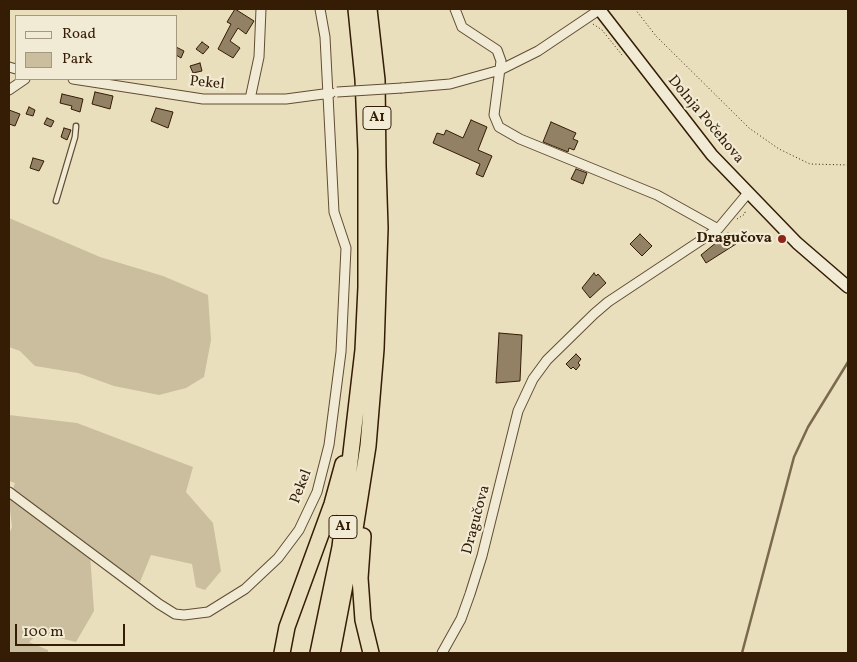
<!DOCTYPE html>
<meta charset="utf-8">
<style>
body{margin:0}
#map{position:relative;width:857px;height:662px;overflow:hidden;background:#e9dfbd;font-family:Vollkorn,serif}
canvas{display:block}
.frame{position:absolute;inset:0;border:10px solid #341c05;pointer-events:none}
.legend{position:absolute;left:15px;top:15px;width:162px;height:65px;box-sizing:border-box;background:#f1ead4;border:1px solid #a59881;margin:0;padding:6px 9px;list-style:none;font-size:15px;color:#341c05}
.legend li{display:flex;align-items:center;gap:10px;height:25px}
.legend b{width:25px;border:1px solid #a59881}
.scale{position:absolute;left:15px;top:624px;width:110px;height:22px;box-sizing:border-box;border:2px solid #341c05;border-top:0;padding-left:6px;font-size:15px;line-height:18px;white-space:nowrap;color:#341c05;-webkit-text-stroke:4px #f1ead4;paint-order:stroke}
</style>
<div id="map">
<canvas width="857" height="662"></canvas>
<div class="frame"></div>
<ul class="legend">
<li><b style="height:6px;background:#f1ead4"></b>Road</li>
<li><b style="height:14px;background:#cabe9e"></b>Park</li>
</ul>
<div class="scale">100 m</div>
</div>
<script>
const context = document.querySelector('canvas').getContext('2d');
context.lineJoin = 'round';
function fill(path, color) { context.fillStyle = color; context.fill(path, 'evenodd'); }
const shape = rows => new Path2D(rows.map(r => 'M' + r).join(''));
function trace(path, color, width, dash) { context.strokeStyle = color; context.lineWidth = width; context.lineCap = dash ? 'butt' : 'round'; context.setLineDash(dash || []); context.stroke(path); }
function drawText(font, color, halo, rows, align = 'center') {
  context.font = font + ' Vollkorn,serif'; context.lineWidth = 4.5; context.setLineDash([]); context.textBaseline = 'middle'; context.strokeStyle = halo; context.fillStyle = color; for (const [text, x, y, turn = 0] of rows) {
    context.save(); context.translate(x, y); context.rotate((+turn || 0) * Math.PI / 180); context.textAlign = isNaN(turn) ? turn : align; if (halo) context.strokeText(text, 0, 0); context.fillText(text, 0, 0); context.restore();
  }
}
fill(shape([
 [9,218,100,257,163,276,208,295,211,340,204,377,186,388,159,395,114,386,78,373,35,366,20,351,9,347],
 [9,415,77,423,193,467,186,492,213,523,221,571,205,590,196,587,192,564,151,555,140,582,90,554,94,611,76,642,39,633,29,642,48,650,48,653,9,653,9,534,12,527,9,501,15,483,9,481]
]), '#cabe9e');
trace(shape([
 [742,653,794,457,808,427,848,362]
]), '#7b694e', 2.5);
const building = shape([
 [235,9,254,21,246,34,238,28,230,41,240,48,233,58,218,49,231,24,227,22,235,9],
 [202,42,209,47,203,54,196,49,202,42],
 [176,47,184,51,181,58,176,55,176,47],
 [200,63,202,71,193,73,190,66,200,63],
 [95,92,113,96,110,109,92,104,95,92],
 [62,94,83,99,80,112,71,109,72,106,60,103,62,94],
 [29,107,35,110,33,116,26,114,29,107],
 [156,108,173,112,168,128,151,121,156,108],
 [9,110,20,114,15,126,9,124,9,110],
 [47,118,54,121,51,127,44,124,47,118],
 [471,120,487,127,478,150,492,156,483,177,476,174,480,164,433,143,437,133,444,135,446,130,463,138,471,120],
 [551,122,576,133,573,139,578,141,574,150,569,148,568,152,543,142,551,122],
 [64,128,71,130,67,140,61,137,64,128],
 [33,158,44,161,39,171,30,168,33,158],
 [576,169,587,173,583,184,571,179,576,169],
 [728,233,736,244,706,263,701,255,728,233],
 [640,234,652,246,642,256,630,244,640,234],
 [594,273,596,276,598,274,606,283,590,298,582,288,594,273],
 [499,333,522,335,520,381,496,383,499,333],
 [576,354,581,359,578,363,580,365,576,370,573,367,571,369,566,364,576,354]
]);
fill(building, '#928165');
trace(building, '#341c05', 1);
const lane = shape([
 [56,201,75,137,76,126]
]);
const street = shape([
 [455,9,462,27,497,50,501,61,494,115,499,127,520,139,657,195,718,229],
 [9,67,16,69],
 [73,79,203,99,286,99,331,93],
 [402,88,450,84,500,70,538,51,599,10],
 [9,90,25,79],
 [250,99,259,57,261,9],
 [9,492,159,604,175,614,184,615,208,612,245,589,278,558,299,530,317,492,329,445,341,352,346,248,334,212,325,37,320,9],
 [442,653,461,619,470,594,482,556,518,411,533,379,547,360,594,314,608,302,718,229,748,193]
]);
const secondary = shape([
 [599,9,712,155,797,243,848,287]
]);
const highway = shape([
 [363,536,360,578,363,620,371,653],
 [282,653,287,627,332,504,343,464],
 [318,653,340,547,363,350,366,287,366,151,363,79,356,9],
 [332,653,352,548,368,446,376,349,380,228,378,166,377,80,369,9]
]);
trace(lane, '#614d33', 7);
trace(street, '#614d33', 11);
trace(secondary, '#341c05', 14);
trace(highway, '#341c05', 18);
trace(shape([
 [635,9,656,36,749,128,779,149,810,164,848,165],
 [593,24,602,30,622,55],
 [737,219,745,214,745,210]
]), '#341c05', 1, [1, 2.5]);
trace(lane, '#f1ead4', 4.5);
trace(street, '#f1ead4', 9);
trace(secondary, '#f1ead4', 11);
trace(highway, '#e9dfbd', 15);
const streetBridge = shape([
 [337,92,402,88]
]);
trace(streetBridge, '#614d33', 11, []);
trace(streetBridge, '#f1ead4', 9);
for (const [x, y, r, color] of [
 [782,239,5,"#8f2418"]
]) { const dot = new Path2D(); dot.arc(x, y, r, 0, 2 * Math.PI); context.fillStyle = color; context.fill(dot); trace(dot, '#f1ead4', 2); }
for (const [x, y, w] of [
 [377,118,28],
 [343,527,28]
]) { const box = new Path2D(); box.roundRect(x - w / 2, y - 11.5, w, 23, 4); context.fillStyle = '#f1ead4'; context.fill(box); trace(box, '#341c05', 1); }
drawText('bold 14px', '#341c05', null, [
 ["A1",377,118],
 ["A1",343,527]
]);
drawText('15px', '#341c05', '#f1ead4', [
 ["Pekel",207,84,6],
 ["Dolnja Počehova",705,120,50],
 ["Pekel",302,487,-69],
 ["Dragučova",477,520,-75]
]);
drawText('bold 15px', '#341c05', '#f1ead4', [
 ["Dragučova",772,239]
], 'right');
</script>
